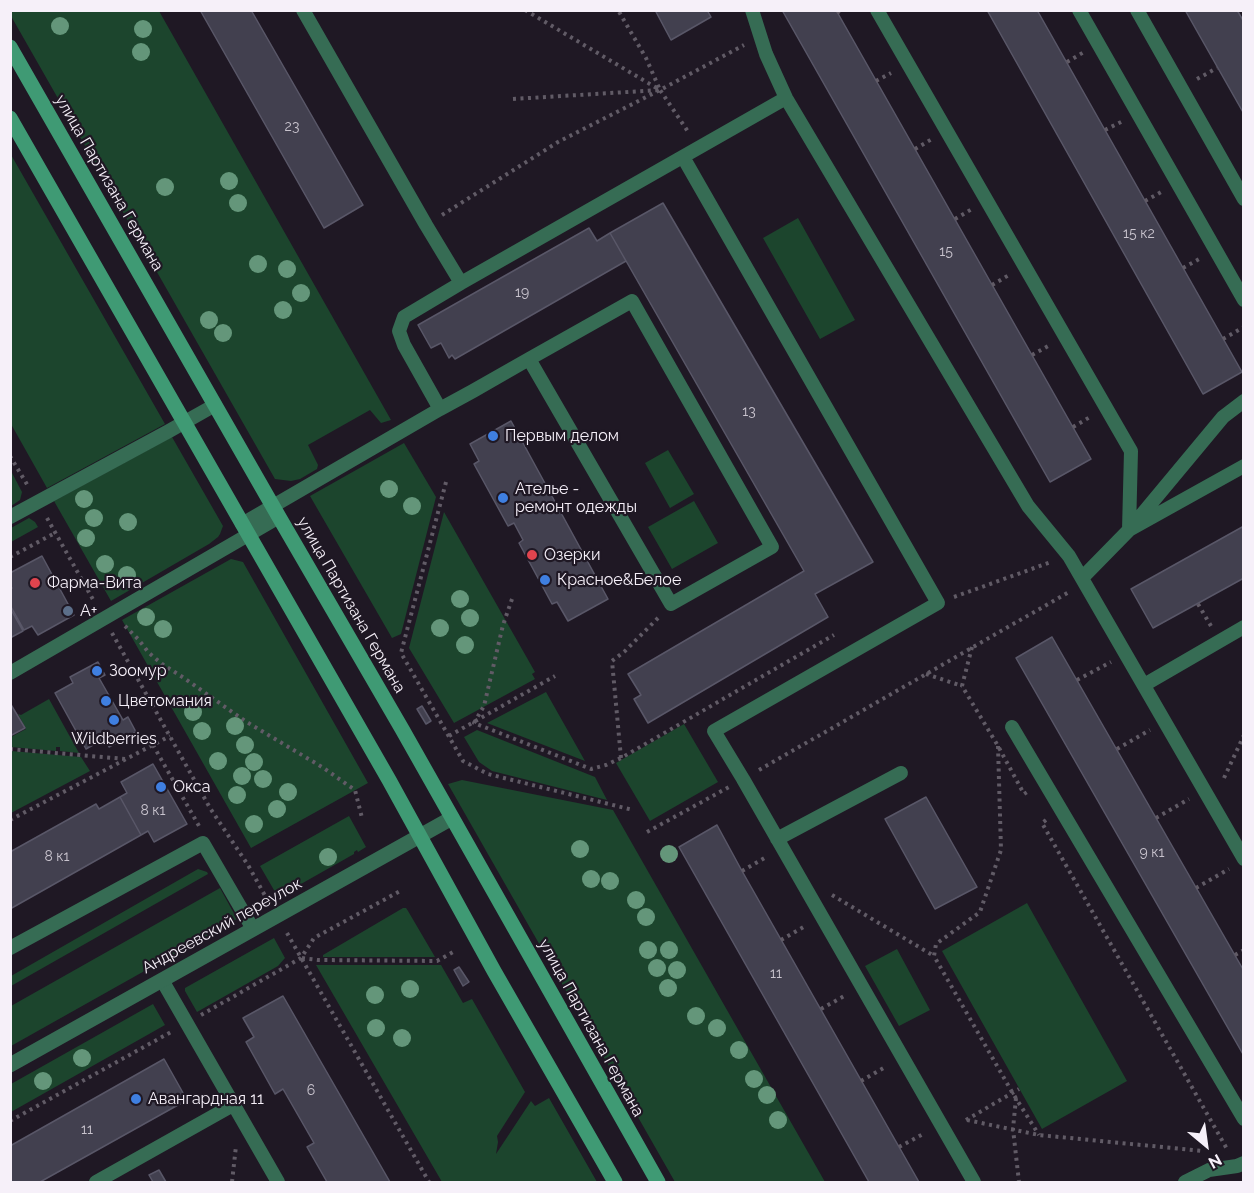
<!DOCTYPE html>
<meta charset="utf-8">
<style>
body{margin:0}
#map{position:relative;width:1254px;height:1193px;overflow:hidden;background:#1f1824;font-family:Raleway,sans-serif}
canvas{display:block}
.frame{position:absolute;inset:0;border:12px solid #f6f0f9;pointer-events:none}
.north{position:absolute;left:1176px;top:1115px;width:60px;height:60px;-webkit-text-stroke:4px #1f1824;paint-order:stroke;rotate:151deg;font-size:16px;font-weight:700;line-height:24px;text-align:center;color:#f6f0f9}
.north::after{content:'';display:block;margin:auto;width:21px;height:27px;background:#f6f0f9;clip-path:polygon(50% 0,100% 100%,50% 72%,0 100%)}
</style>
<div id="map">
<canvas width="1254" height="1193"></canvas>
<div class="frame"></div>
<div class="north">N</div>
</div>
<script>
const context = document.querySelector('canvas').getContext('2d');
context.lineJoin = 'round';
function fill(path, color) { context.fillStyle = color; context.fill(path, 'evenodd'); }
const shape = rows => new Path2D(rows.map(r => 'M' + r).join(''));
function trace(path, color, width, dash) { context.strokeStyle = color; context.lineWidth = width; context.lineCap = dash ? 'butt' : 'round'; context.setLineDash(dash || []); context.stroke(path); }
function drawText(font, color, halo, rows, align = 'center') {
  context.font = font + ' Raleway,sans-serif'; context.lineWidth = 4.5; context.setLineDash([]); context.textBaseline = 'middle'; context.strokeStyle = halo; context.fillStyle = color; for (const [text, x, y, turn = 0] of rows) {
    context.save(); context.translate(x, y); context.rotate((+turn || 0) * Math.PI / 180); context.textAlign = isNaN(turn) ? turn : align; if (halo) context.strokeText(text, 0, 0); context.fillText(text, 0, 0); context.restore();
  }
}
fill(shape([
 [10,11,159,11,391,420,381,423,370,410,308,445,318,465,317,469,300,479,291,481,275,479,11,16],
 [10,153,165,424,47,488,11,424],
 [798,218,855,320,820,339,763,238],
 [172,437,223,526,220,534,218,537,209,544,111,601,54,501],
 [404,443,436,497,401,634,392,638,310,496],
 [668,450,694,494,670,508,645,463],
 [11,471,22,492,20,500,11,506],
 [694,501,718,543,672,569,648,527],
 [444,512,535,672,532,674,535,679,454,723,409,648],
 [29,518,35,522,38,527,11,542,11,528],
 [231,559,243,562,368,783,251,848,122,620],
 [546,692,585,761,487,723],
 [49,699,79,753,60,751,60,747,56,747,56,751,11,747,11,737,26,729,18,714,21,715],
 [684,724,718,782,650,821,616,763],
 [477,730,595,777,607,800,492,771,479,762,464,737],
 [11,751,81,757,90,771,11,813],
 [462,780,613,810,825,1182,675,1182,448,784],
 [349,816,366,847,358,852,357,850,354,852,354,854,278,897,260,866],
 [198,869,207,872,208,874,11,986,11,976],
 [220,888,237,919,11,1046,11,1006],
 [1027,903,1127,1081,1042,1129,942,951],
 [403,908,406,908,408,911,435,957,323,957,323,955],
 [274,938,285,958,278,966,197,1012,185,991,185,988],
 [897,949,930,1010,899,1026,865,966],
 [316,965,441,965,463,1003,472,999,525,1092,497,1136,498,1142,496,1154,531,1101,535,1106,549,1098,597,1182,442,1182],
 [153,1004,165,1025,11,1112,11,1084]
]), '#1c452d');
const building = shape([
 [200,10,251,10,363,205,324,228,200,10],
 [655,10,707,10,711,17,671,40,655,10],
 [782,10,836,10,1091,459,1050,482,782,10],
 [987,10,1037,10,1242,372,1203,394,987,10],
 [1185,10,1237,10,1244,22,1244,114,1185,10],
 [663,203,873,562,815,594,828,617,648,723,634,699,641,695,628,674,804,571,610,233,663,203],
 [589,228,597,241,610,233,626,261,455,359,452,355,449,358,441,343,431,348,418,325,589,228],
 [511,421,608,599,568,621,557,602,552,604,519,543,523,540,514,523,508,526,474,464,479,461,470,444,511,421],
 [1244,526,1244,578,1153,628,1131,589,1244,526],
 [42,556,74,615,38,635,32,626,24,630,10,605,10,589,12,588,10,586,10,573,42,556],
 [10,608,23,631,10,638,10,608],
 [1052,637,1244,971,1244,1056,1016,658,1052,637],
 [98,662,105,675,99,678,123,720,128,717,136,732,109,747,105,738,86,749,55,693,73,683,70,677,98,662],
 [10,703,25,728,10,736,10,703],
 [422,706,431,721,426,724,417,709,422,706],
 [153,764,187,824,154,842,148,831,141,835,120,797,127,793,121,782,153,764],
 [120,797,141,835,10,909,10,852,96,804,99,809,120,797],
 [926,797,977,887,935,909,885,819,926,797],
 [717,825,742,871,919,1182,869,1182,679,847,717,825],
 [459,967,469,982,463,986,454,970,459,967],
 [283,996,390,1182,327,1182,307,1147,314,1143,283,1089,275,1094,246,1042,254,1037,243,1018,283,996],
 [164,1059,187,1100,40,1182,10,1182,10,1146,164,1059],
 [159,1170,166,1182,153,1182,149,1175,159,1170]
]);
fill(building, '#42404f');
trace(building, '#595768', 1.5);
trace(shape([
 [525,10,660,90,689,133],
 [837,13,841,10],
 [1067,62,1084,52],
 [1197,79,1217,68],
 [876,81,891,73],
 [513,99,660,90,646,58,618,10],
 [1105,130,1123,121],
 [915,149,932,139],
 [1145,201,1163,191],
 [442,215,558,142,660,90,744,45],
 [955,219,972,209],
 [1183,268,1201,258],
 [992,285,1009,275],
 [1223,339,1244,327],
 [1032,355,1050,345],
 [1073,427,1090,417],
 [10,456,28,486],
 [446,482,401,653,463,761,488,774,633,810],
 [47,518,95,603],
 [10,557,55,533],
 [954,597,1051,562],
 [512,599,503,625,484,706,474,723,591,769,606,765,621,758,834,635],
 [1198,604,1211,626],
 [125,626,138,639,149,653,162,664,184,678,245,721,322,767,355,790,362,818],
 [112,633,210,808,248,865,268,901],
 [972,647,962,686,998,746,1024,794,1029,791],
 [926,674,962,686],
 [1077,680,1111,662],
 [449,736,555,676],
 [153,745,199,826],
 [998,746,1001,850,980,912,936,944,934,956,1012,1092,1039,1135],
 [10,749,125,759],
 [1117,749,1150,730],
 [621,758,612,661,625,651,659,617],
 [759,770,1069,592],
 [1224,778,1244,735],
 [1156,818,1189,799],
 [10,820,170,736],
 [1046,820,1042,823,1227,1149],
 [647,832,729,787],
 [742,871,768,856],
 [1196,888,1229,869],
 [832,895,934,956],
 [287,933,429,1182],
 [781,940,807,925],
 [1235,955,1244,950],
 [302,958,318,960,437,961,453,952],
 [821,1009,846,995],
 [201,1015,301,958,314,938,402,890],
 [861,1081,887,1066],
 [1016,1098,1013,1129,1019,1182],
 [966,1120,1019,1089],
 [967,1120,1039,1135,1203,1151],
 [10,1121,171,1032],
 [899,1147,925,1133],
 [232,1182,236,1146]
]), '#615b66', 4, [3, 4.5]);
trace(shape([
 [303,10,426,225,461,283,786,98],
 [752,10,766,54,786,98,1028,506,1069,556,1244,859],
 [877,10,1131,451,1129,530,1244,466],
 [1079,10,1244,300],
 [1137,10,1244,199],
 [683,157,938,603,714,731,743,779,974,1182],
 [461,283,404,317,399,331,404,345,440,409,473,391,529,359,632,301,772,547,671,604,529,359],
 [10,517,169,431,215,405],
 [242,524,440,409],
 [1082,578,1129,530,1223,417,1244,401],
 [10,673,279,517],
 [1144,685,1244,627],
 [1012,727,1244,1119],
 [777,839,901,773],
 [10,948,203,843,253,929],
 [162,980,278,1182],
 [96,1182,233,1105],
 [1185,1182,1209,1170,1237,1166,1244,1163]
]), '#366c54', 14);
trace(shape([
 [10,1065,452,818]
]), '#366c54', 15);
trace(shape([
 [10,47,279,517,402,729,658,1182],
 [10,118,389,780,494,971,615,1182]
]), '#3f9a74', 15);
context.fillStyle = '#64967a';
for (const [x, y] of [
 [60,26],
 [143,29],
 [141,52],
 [229,181],
 [165,187],
 [238,203],
 [258,264],
 [287,269],
 [301,293],
 [283,310],
 [209,320],
 [223,333],
 [389,489],
 [84,499],
 [412,506],
 [94,518],
 [128,522],
 [86,538],
 [105,564],
 [127,575],
 [460,599],
 [146,617],
 [470,618],
 [440,628],
 [163,629],
 [465,645],
 [193,712],
 [235,726],
 [202,731],
 [245,745],
 [218,761],
 [254,762],
 [242,776],
 [263,779],
 [288,792],
 [237,795],
 [277,809],
 [254,824],
 [580,849],
 [669,854],
 [328,857],
 [591,879],
 [610,881],
 [636,900],
 [646,917],
 [648,950],
 [669,950],
 [657,968],
 [677,970],
 [668,988],
 [410,989],
 [375,995],
 [696,1016],
 [376,1028],
 [717,1028],
 [402,1038],
 [739,1050],
 [82,1058],
 [754,1079],
 [43,1081],
 [767,1095],
 [778,1120]
]) { context.beginPath(); context.arc(x, y, 9, 0, 2 * Math.PI); context.fill(); }
for (const [x, y, r, color] of [
 [493,436,6,"#3f7fe0"],
 [503,498,6,"#3f7fe0"],
 [532,555,6,"#e0444e"],
 [545,580,6,"#3f7fe0"],
 [35,583,6,"#e0444e"],
 [68,611,6,"#5c6f8a"],
 [97,671,6,"#3f7fe0"],
 [106,701,6,"#3f7fe0"],
 [114,720,6,"#3f7fe0"],
 [161,787,6,"#3f7fe0"],
 [136,1099,6,"#3f7fe0"]
]) { const dot = new Path2D(); dot.arc(x, y, r, 0, 2 * Math.PI); context.fillStyle = color; context.fill(dot); trace(dot, '#1f1824', 2); }
drawText('14px', '#c9c4ce', null, [
 ["23",292,127],
 ["15 к2",1139,234],
 ["15",946,252],
 ["19",522,293],
 ["13",749,412],
 ["8 к1",153,811],
 ["9 к1",1152,853],
 ["8 к1",57,857],
 ["11",776,974],
 ["6",311,1091],
 ["11",87,1130]
]);
drawText('16px', '#f6f0f9', '#1f1824', [
 ["улица Партизана Германа",109,183,60],
 ["улица Партизана Германа",351,605,60],
 ["Андреевский переулок",222,926,-29],
 ["улица Партизана Германа",591,1028,61]
]);
drawText('16px', '#f6f0f9', '#1f1824', [
 ["Первым делом",505,436],
 ["Ателье -",515,489],
 ["ремонт одежды",515,507],
 ["Озерки",544,555],
 ["Красное&Белое",557,580],
 ["Фарма-Вита",47,583],
 ["А+",80,611],
 ["Зоомур",109,671],
 ["Цветомания",118,701],
 ["Wildberries",114,739,"center"],
 ["Окса",173,787],
 ["Авангардная 11",148,1099]
], 'left');
</script>
